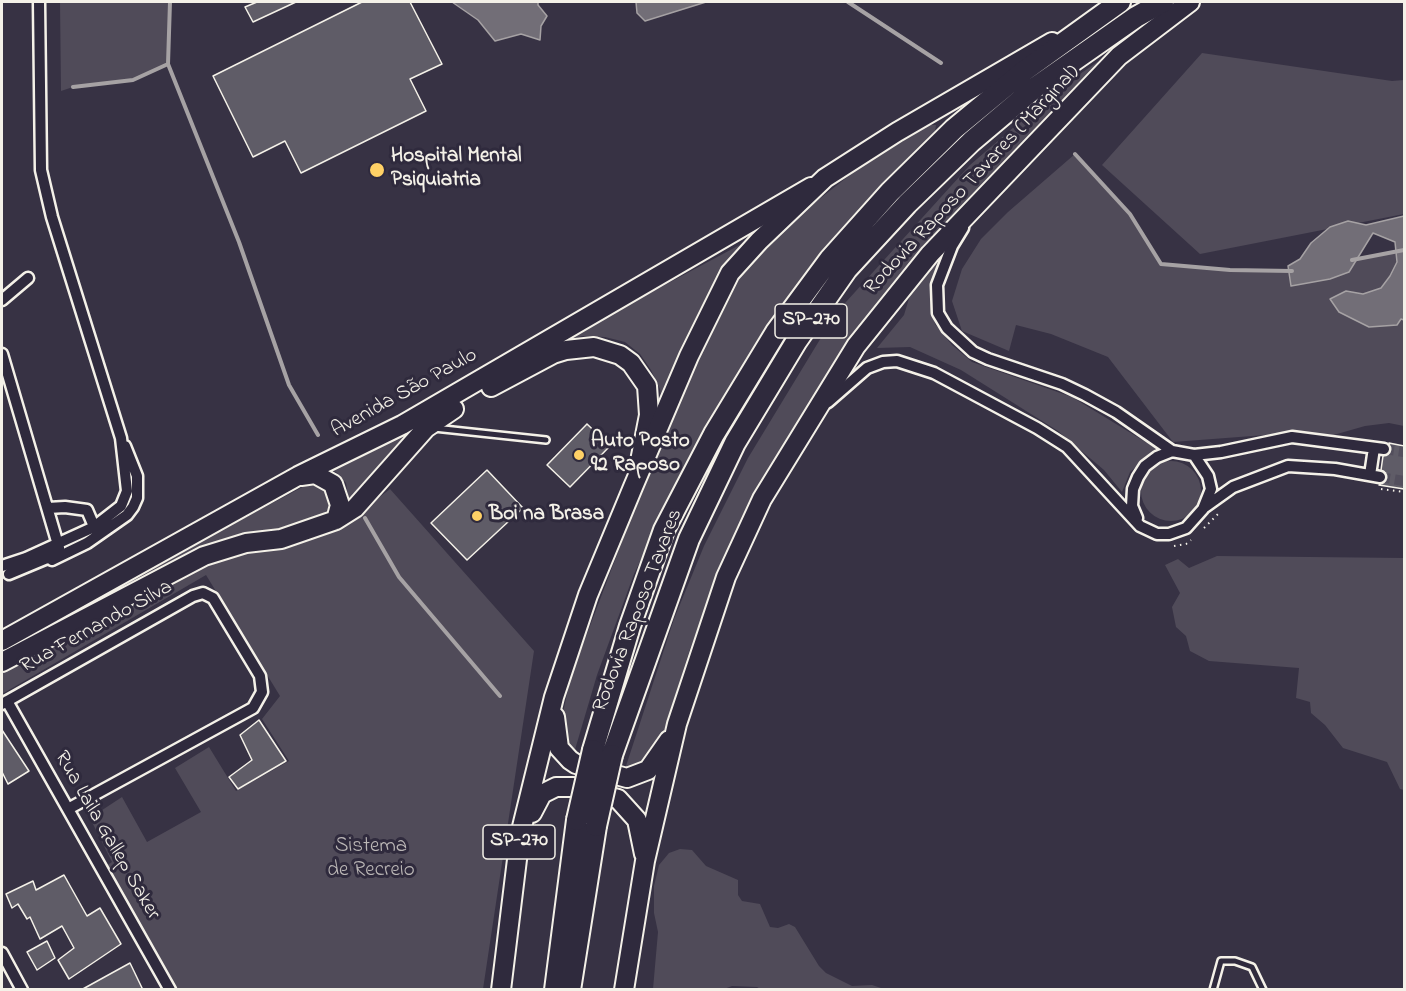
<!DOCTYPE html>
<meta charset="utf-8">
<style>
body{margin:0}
#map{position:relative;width:1406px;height:991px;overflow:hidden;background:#373244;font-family:"Indie Flower",sans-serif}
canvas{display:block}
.frame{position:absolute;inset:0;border:3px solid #f4f1e8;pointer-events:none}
</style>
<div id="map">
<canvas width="1406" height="991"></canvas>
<div class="frame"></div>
</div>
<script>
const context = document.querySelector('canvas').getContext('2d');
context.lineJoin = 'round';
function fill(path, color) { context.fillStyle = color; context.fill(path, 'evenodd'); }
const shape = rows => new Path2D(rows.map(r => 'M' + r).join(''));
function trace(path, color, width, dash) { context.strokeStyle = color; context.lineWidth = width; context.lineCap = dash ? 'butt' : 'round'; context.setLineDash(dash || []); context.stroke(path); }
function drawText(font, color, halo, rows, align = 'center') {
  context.font = font + ' "Indie Flower",sans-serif'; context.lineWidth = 6; context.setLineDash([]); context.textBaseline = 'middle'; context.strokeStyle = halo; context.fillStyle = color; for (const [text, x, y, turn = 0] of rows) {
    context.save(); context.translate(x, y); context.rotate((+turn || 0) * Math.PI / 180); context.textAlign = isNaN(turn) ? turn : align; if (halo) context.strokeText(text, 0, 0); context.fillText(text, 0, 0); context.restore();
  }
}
fill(shape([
 [60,2,170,2,168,64,133,80,73,87,61,91],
 [1112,52,857,334,797,422,755,496,720,570,690,649,657,753,649,761,632,769,625,769,674,619,704,546,748,458,836,313,970,165,1058,89],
 [1202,53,1392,81,1404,80,1404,214,1200,254,1102,165],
 [929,125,936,125,935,131,816,263,752,350,694,449,634,574,597,675,574,753,566,745,563,733,563,712,571,676,648,473,731,288,759,253,813,204,855,171],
 [1075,154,1130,214,1161,264,1289,272,1404,250,1404,426,1389,423,1365,426,1330,436,1292,433,1173,442,1108,357,1051,334,1016,325,1009,351,962,331,952,301,962,269,981,239,1008,212],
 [749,240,662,406,660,389,651,370,640,354,625,342,605,337,582,336,557,343,460,396,349,502,346,483,336,472,324,467],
 [945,248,933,276,930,301,935,324,952,345,972,362,1072,397,1157,449,1130,472,1122,492,1104,470,1058,431,961,370,910,347,877,348,904,315,914,282],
 '1141 491a30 30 0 1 1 60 0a30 30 0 1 1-60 0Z',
 [312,482,327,486,333,504,319,518,290,529,236,536,191,554,2,657,2,647],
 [390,489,534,651,483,989,176,989,106,866,112,862,90,818,122,797,147,842,201,812,175,768,209,747,236,791,289,761,262,719,280,696,206,575,2,694,2,669,211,561,236,554,272,550,350,520],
 [1217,556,1404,558,1404,790,1400,789,1387,762,1343,748,1325,725,1311,713,1310,702,1296,698,1299,668,1209,661,1190,651,1186,636,1176,627,1172,607,1180,593,1165,565,1178,559,1189,568],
 [680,849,692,850,706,866,738,880,738,895,742,901,760,904,770,927,778,928,789,924,795,927,819,966,826,973,852,986,872,985,884,989,762,990,757,987,732,986,724,989,653,989,658,932,654,913,654,886,659,865,669,853]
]), '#504b59');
const water = shape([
 [452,2,538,2,538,5,547,16,541,26,540,40,521,34,495,41,478,20,452,2],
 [636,2,706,2,645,21,637,13,636,2],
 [1404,216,1404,320,1401,319,1397,325,1369,327,1339,312,1330,299,1346,291,1363,294,1381,288,1390,276,1397,262,1395,242,1373,233,1349,272,1330,279,1291,286,1288,266,1300,259,1311,243,1330,227,1348,221,1366,225,1404,216]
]);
fill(water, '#726e77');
trace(water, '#a6a2a4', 1.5);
trace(shape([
 [848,2,941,63],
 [168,64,239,242,289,385,318,435],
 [73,87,133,80,168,64,170,2],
 [1075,154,1130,214,1161,264,1230,270,1292,271],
 [1352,260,1404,250],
 [365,518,399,577,500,696]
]), '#a6a2a4', 4);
const building = shape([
 [257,2,296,2,253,22,245,7,257,2],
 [362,2,410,2,442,64,410,79,426,111,301,173,285,141,253,157,213,76,362,2],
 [587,424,610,446,570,487,547,465,587,424],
 [1389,443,1404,446,1404,489,1379,485,1387,479,1387,474,1381,470,1383,456,1391,451,1389,443],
 [487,470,523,508,467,560,431,523,487,470],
 [259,720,286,761,238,789,229,777,252,760,240,735,259,720],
 [2,730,29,771,8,784,2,772,2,730],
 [64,875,87,916,100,908,121,944,69,979,58,960,74,948,62,926,40,939,30,917,27,919,18,904,12,908,6,894,33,881,36,890,64,875],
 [47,941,55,958,37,970,27,952,47,941],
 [130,963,143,990,81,990,130,963]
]);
fill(building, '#5f5c67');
trace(building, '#f4f1e8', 1.5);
trace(shape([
 [1384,449,1404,452],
 [1380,477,1404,481]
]), '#534f5d', 10, [10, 5]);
const service = shape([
 [434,428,546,440],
 [1213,990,1221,961,1235,961,1252,967,1263,990]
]);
const minor = shape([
 [963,228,952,246,937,285,938,313,947,328,973,352,988,359,1062,384,1085,395,1116,412,1172,451,1194,455,1221,452,1292,437,1384,449],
 [2,300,28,278],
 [2,354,59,548,45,559,9,574],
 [828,402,867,368,883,362,897,361,934,373,1037,428,1067,447,1140,526,1157,534,1169,534,1186,528,1203,509,1211,489,1208,476,1194,455],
 [1370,475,1374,448],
 [1205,507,1233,487,1288,466,1335,469,1380,477],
 [48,508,65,507,87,510,96,531],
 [1137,518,1132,506,1133,489,1138,477,1145,466,1157,457,1172,451],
 [52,560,87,543,127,515,133,507,137,498,137,476,125,446],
 [2,566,26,558,94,527,121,506,127,491,121,438,52,217,41,170,39,2],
 [7,701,170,990],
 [2,704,193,596,203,593,213,598,260,676,262,692,253,708,68,809],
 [2,953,22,990]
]);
const primary = shape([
 [491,387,553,354,566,350,594,347,620,355,631,363,647,386,649,415,640,461],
 [301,476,315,474,333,484,340,505,336,520],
 [2,641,298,476,402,425,811,187],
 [2,662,204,556,246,543,281,539,336,520,355,508,426,428,454,409]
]);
const trunk = shape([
 [555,717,559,748,570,760,576,764,627,778,648,770,669,740],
 [532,813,542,794,556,787,573,787,618,799,637,820,644,854],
 [501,990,520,835,554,697,588,595,633,487,689,356,730,273,759,241,825,178,897,132,1052,42],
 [624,990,645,861,677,724,726,577,762,499,856,346,930,254,1119,56,1190,2]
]);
const motorway = shape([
 [593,750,630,626,664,530,714,434,776,332,830,259,890,192,954,129,1024,71,1120,2],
 [612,755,689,539,735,443,796,342,847,269,907,204,972,141,1036,87,1136,17,1163,2],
 [555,990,577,820],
 [570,990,596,826]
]);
trace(service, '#f4f1e8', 10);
trace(minor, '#f4f1e8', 15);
trace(primary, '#f4f1e8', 22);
trace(trunk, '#f4f1e8', 22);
trace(motorway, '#f4f1e8', 24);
trace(shape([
 [1381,489,1404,492],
 [1204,528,1219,513],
 [1174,546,1186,544,1191,540]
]), '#f4f1e8', 2, [1.5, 4.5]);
trace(service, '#2f2a3d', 5);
trace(minor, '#2f2a3d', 10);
trace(primary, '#2f2a3d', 18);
trace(trunk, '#2f2a3d', 18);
trace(motorway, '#2f2a3d', 20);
const motorwayBridge = shape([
 [577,820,593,750],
 [596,826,612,755]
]);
trace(motorwayBridge, '#f4f1e8', 24, []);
trace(motorwayBridge, '#2f2a3d', 20);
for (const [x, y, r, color] of [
 [377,170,8,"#ffd166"],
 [579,455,6,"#ffd166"],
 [477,516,6,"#ffd166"]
]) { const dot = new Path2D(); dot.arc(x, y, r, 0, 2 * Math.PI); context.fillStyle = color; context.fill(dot); trace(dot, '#2f2a3d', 2); }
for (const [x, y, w] of [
 [811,321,72],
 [519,842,72]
]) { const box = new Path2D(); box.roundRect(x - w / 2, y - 17, w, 34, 4.5); context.fillStyle = '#2f2a3d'; context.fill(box); trace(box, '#f4f1e8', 1.5); }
drawText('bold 20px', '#f4f1e8', null, [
 ["SP-270",811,321],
 ["SP-270",519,842]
]);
drawText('bold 21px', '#f4f1e8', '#2f2a3d', [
 ["Hospital Mental",391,158],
 ["Psiquiatria",391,182],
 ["Auto Posto",591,443],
 ["92 Raposo",591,467],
 ["Boi na Brasa",489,516]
], 'left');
drawText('21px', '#f4f1e8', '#2f2a3d', [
 ["Rodovia Raposo Tavares (Marginal)",973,181,-47],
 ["Avenida São Paulo",405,394,-29],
 ["Rodovia Raposo Tavares",639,611,-69],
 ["Rua Fernando Silva",97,628,-29],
 ["Rua Laila Gallep Saker",106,836,60]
]);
drawText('21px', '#bbb7b6', '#2f2a3d', [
 ["Sistema",371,848],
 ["de Recreio",371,872]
]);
</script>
